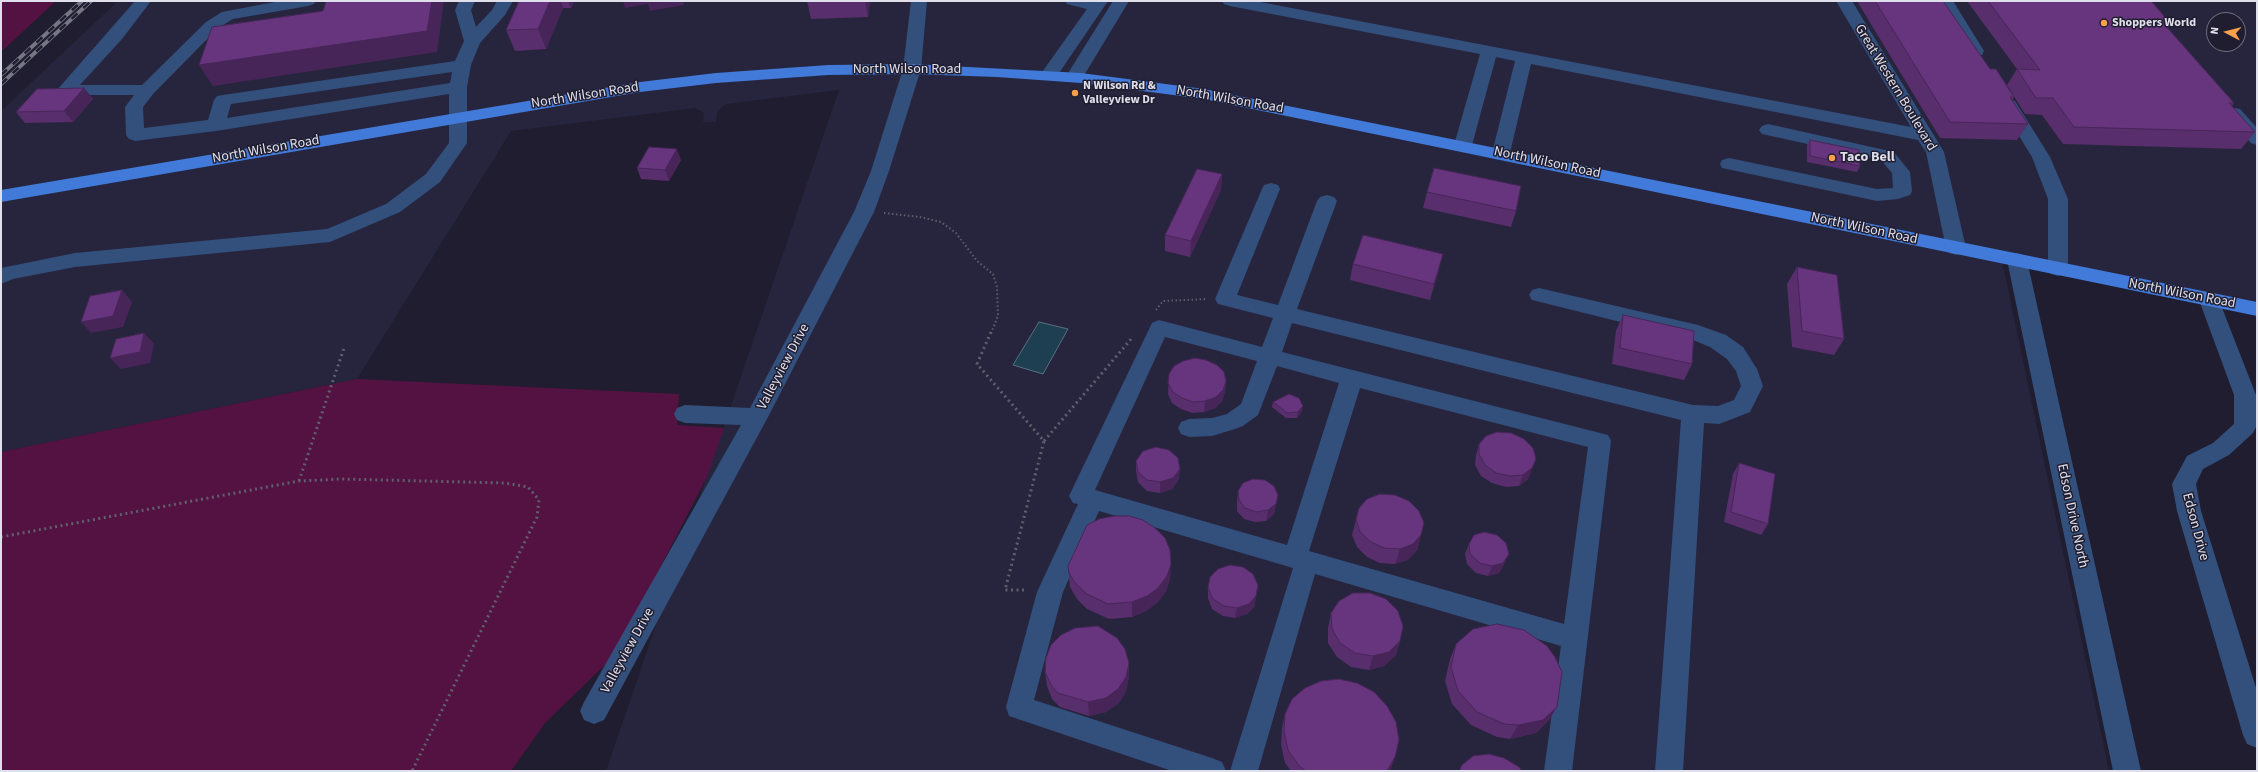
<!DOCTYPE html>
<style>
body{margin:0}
#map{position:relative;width:2258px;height:772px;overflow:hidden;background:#1f1d2f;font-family:"Source Sans 3",sans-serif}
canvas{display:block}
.frame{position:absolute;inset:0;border:2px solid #e0e0ec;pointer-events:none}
.north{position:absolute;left:2206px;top:12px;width:40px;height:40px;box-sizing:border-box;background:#1f1d2f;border:1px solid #6c6b7b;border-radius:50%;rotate:277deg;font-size:11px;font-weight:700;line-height:16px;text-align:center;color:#e0e0ec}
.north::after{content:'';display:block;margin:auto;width:14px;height:18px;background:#f9a04c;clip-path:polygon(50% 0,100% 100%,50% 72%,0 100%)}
</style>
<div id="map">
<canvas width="2258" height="772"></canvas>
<div class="frame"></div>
<div class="north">N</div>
</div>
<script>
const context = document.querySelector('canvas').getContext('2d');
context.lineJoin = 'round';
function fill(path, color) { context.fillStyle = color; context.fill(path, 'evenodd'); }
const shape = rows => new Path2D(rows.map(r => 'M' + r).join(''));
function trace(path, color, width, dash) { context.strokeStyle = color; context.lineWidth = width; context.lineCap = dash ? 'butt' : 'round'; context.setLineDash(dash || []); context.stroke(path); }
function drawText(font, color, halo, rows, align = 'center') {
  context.font = font + ' "Source Sans 3",sans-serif'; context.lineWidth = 3; context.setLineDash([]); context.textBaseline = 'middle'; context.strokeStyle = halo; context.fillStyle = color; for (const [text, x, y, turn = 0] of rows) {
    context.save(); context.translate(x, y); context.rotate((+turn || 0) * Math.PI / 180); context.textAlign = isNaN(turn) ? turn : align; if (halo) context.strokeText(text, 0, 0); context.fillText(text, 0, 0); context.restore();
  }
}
fill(shape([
 [118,1,2257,1,2257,306,2001,256,2109,771,606,771,839,90,726,104,717,112,716,122,703,122,704,113,695,108,511,131,357,379,1,452,1,111],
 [2214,20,2238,20,2238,44,2214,44]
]), '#27253d');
fill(shape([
 [1,1,56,1,1,52],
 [357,379,679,394,677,425,724,428,707,477,614,656,545,723,511,771,1,771,1,452]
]), '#541242');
const water = shape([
 [1039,322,1068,329,1043,374,1013,365,1039,322]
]);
fill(water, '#1d3f51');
trace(water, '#586f80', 1);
trace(shape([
 [884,213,920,217,941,222,956,233,977,261,993,274,997,287,998,316,991,333],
 [1156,310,1163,301,1207,299]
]), '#5f5e6e', 2, [1.5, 2.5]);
trace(shape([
 [991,332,977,364,1044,441,1005,590,1027,590],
 [1044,441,1132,338],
 [299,481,344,348],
 [1,537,299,481,341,479,505,483,528,487,539,500,537,517,412,771]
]), '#5f5e6e', 3, [2, 3.5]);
fill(shape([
 [135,1,151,1,122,39,80,85,142,85,206,22,222,12,280,1,316,1,314,4,308,6,233,19,218,28,153,94,143,107,144,128,208,120,214,100,217,96,223,95,455,61,464,41,455,10,459,1,475,1,471,10,476,27,492,10,497,1,513,1,505,15,480,43,471,65,467,87,467,143,440,182,400,212,330,242,75,267,13,279,1,284,1,268,75,253,327,229,386,204,426,174,449,143,449,94,216,131,135,141,129,139,126,135,125,107,134,95,66,95,60,94,57,90,135,1],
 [452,72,450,83,227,118,231,104,452,72],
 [911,1,927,1,921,69,889,171,874,212,768,417,604,720,594,724,584,720,580,711,584,702,741,425,685,423,677,420,674,414,677,408,685,405,750,408,854,212,871,171,903,69,911,1],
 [1065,1,1108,1,1055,79,1049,80,1043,79,1040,75,1087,9,1067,4,1065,1],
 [1113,1,1129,1,1080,82,1068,82,1065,78,1113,1],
 [1222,1,1255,1,1911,127,1836,1,1852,1,1944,152,1966,248,1963,253,1956,255,1949,253,1946,248,1926,152,1918,140,1531,64,1510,153,1508,157,1501,159,1494,157,1492,153,1515,61,1496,57,1472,145,1469,149,1463,151,1457,149,1454,145,1480,54,1230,6,1224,4,1222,1],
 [1937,1,1953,1,1984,51,1982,55,1970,55,1937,1],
 [2009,100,2015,101,2050,157,2068,199,2068,269,2065,274,2058,276,2051,274,2048,269,2048,199,2032,157,2000,105,2003,101,2009,100],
 [2234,108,2240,109,2257,128,2257,145,2251,143,2225,113,2228,109,2234,108],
 [1768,124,1894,152,1910,172,1912,191,1910,195,1898,199,1877,201,1722,168,1720,164,1722,160,1729,158,1877,189,1893,188,1892,173,1881,160,1762,134,1759,130,1762,126,1768,124],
 [1271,183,1278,185,1280,189,1237,295,1278,305,1317,201,1320,197,1327,195,1334,197,1337,201,1297,309,1693,405,1718,406,1734,400,1741,386,1736,371,1727,359,1710,347,1693,340,1532,300,1529,295,1532,290,1539,288,1698,325,1726,335,1743,347,1757,369,1763,386,1750,412,1727,421,1719,424,1704,423,1683,771,1655,771,1681,420,1292,323,1282,352,1608,435,1611,441,1572,771,1544,771,1561,646,1315,574,1258,771,1230,771,1293,568,1099,511,1063,592,1034,700,1212,758,1222,762,1226,771,1172,771,1009,716,1006,707,1037,592,1078,504,1073,503,1069,496,1152,323,1159,320,1262,347,1273,318,1218,304,1215,299,1262,189,1264,185,1271,183],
 [1165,337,1257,361,1241,404,1227,414,1212,418,1189,419,1181,422,1178,428,1181,434,1189,437,1212,436,1235,429,1243,426,1258,415,1277,366,1339,383,1287,545,1095,490,1165,337],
 [1360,388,1588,447,1564,624,1309,551,1360,388],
 [2017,253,2024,255,2027,260,2141,771,2113,771,2007,260,2010,255,2017,253],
 [2209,293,2216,295,2219,300,2256,395,2256,427,2253,433,2229,455,2203,469,2196,484,2201,511,2257,691,2257,748,2247,744,2243,735,2177,511,2172,484,2187,456,2213,443,2234,424,2234,395,2199,300,2202,295,2209,293]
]), '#334f7c');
fill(shape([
 [912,64,1081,73,1204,89,2257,302,2257,316,1204,99,1081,83,997,77,912,74,828,75,716,83,640,92,1,202,1,190,640,82,716,73,828,65,912,64]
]), '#417ad9');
const rail = shape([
 [1,75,82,1],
 [1,84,91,1]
]);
trace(rail, '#777685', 4);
trace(rail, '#1f1d2f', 2.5, [8]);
fill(shape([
 [519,1,574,1,571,8,563,8,546,49,515,51,506,30],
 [807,1,870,1,868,17,811,19],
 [1857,1,1943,1,1990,69,2014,97,2012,101,2028,124,2017,140,1940,138],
 [1967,1,2151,1,2171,24,2168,28,2234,103,2232,106,2255,132,2241,149,2063,144,2042,115,2025,114,2007,85,2017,69],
 [84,88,93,99,73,122,25,123,16,112],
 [1810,140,1860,166,1857,172,1807,162,1807,145],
 [681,160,669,181,641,179,637,168],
 [1222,174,1221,190,1190,257,1165,251,1165,235],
 [1427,192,1516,211,1511,227,1423,208],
 [1353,264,1439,270,1430,300,1350,280],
 [1797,267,1844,339,1834,355,1792,347,1787,284],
 [1623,315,1692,364,1684,380,1612,364,1616,331],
 [1169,374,1226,381,1225,392,1222,401,1215,408,1204,412,1192,413,1181,409,1172,403,1168,394],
 [1273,402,1302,411,1297,418,1286,418,1272,407],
 [1479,444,1532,468,1528,479,1519,486,1506,487,1492,483,1481,476,1475,465,1476,455],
 [1136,461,1179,479,1172,489,1160,493,1147,491,1138,482,1136,471],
 [1739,463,1768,524,1761,535,1724,522,1733,474],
 [1238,491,1278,495,1274,514,1266,521,1255,522,1244,519,1237,511,1237,501],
 [1359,508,1421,535,1417,550,1408,560,1395,564,1380,563,1367,557,1357,547,1352,535],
 [1469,544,1504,564,1499,573,1488,576,1476,573,1467,564,1465,554],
 [1068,566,1170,579,1166,591,1158,602,1146,611,1132,617,1109,619,1087,609,1077,599,1070,587],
 [1208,588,1255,606,1247,614,1235,618,1223,616,1212,609,1208,598],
 [1331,613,1400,641,1396,655,1384,666,1369,670,1351,667,1337,657,1328,643,1328,628],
 [1456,644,1557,707,1549,720,1536,733,1510,739,1497,737,1471,725,1452,704,1445,681,1450,659],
 [1045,672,1129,677,1126,691,1119,703,1106,712,1089,716,1060,707,1052,699,1047,686],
 [1285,714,1395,757,1390,771,1291,771,1285,763,1281,745,1282,728]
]), '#582e6c');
fill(shape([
 [432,1,444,1,437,52,213,86,199,65],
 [550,1,561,1,563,8,546,49,538,29],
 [568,1,574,1,571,8],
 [623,1,683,1,684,5,650,11,648,4,625,8],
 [865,1,870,1,868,17],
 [84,88,93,99,73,122,64,111],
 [677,149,681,160,669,181,665,170],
 [1222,174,1221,190,1190,257,1191,241],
 [1443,254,1439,270,1430,300,1434,284],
 [122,290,132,302,123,327,91,333,81,322],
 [144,333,154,344,150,363,121,369,110,358],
 [1226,381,1225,392,1222,401,1215,408,1204,412,1205,401],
 [1303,406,1302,411,1297,418,1298,412],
 [1532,468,1528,479,1519,486,1523,475],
 [1180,469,1179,479,1172,489,1160,493,1160,482],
 [1278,495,1274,514,1266,521,1268,510],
 [1421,535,1417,550,1408,560,1395,564,1400,549],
 [1509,554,1504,564,1499,573,1488,576,1492,566],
 [1171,564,1170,579,1166,591,1158,602,1146,611,1132,617,1132,602],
 [1256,596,1255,606,1247,614,1235,618,1237,608],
 [1400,641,1396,655,1384,666,1369,670,1373,656],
 [1129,663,1129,677,1126,691,1119,703,1106,712,1089,716,1088,702],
 [1557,707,1549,720,1536,733,1510,739,1518,725],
 [1395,757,1390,771,1387,771]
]), '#472558');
const building = shape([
 [326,1,432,1,427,31,199,65,212,27,323,11,326,1],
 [519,1,550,1,538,29,506,30,519,1],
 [1875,1,1943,1,1990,69,1996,69,2014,97,2010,97,2028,124,1950,122,1875,1],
 [1988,1,2151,1,2171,24,2163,23,2234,103,2229,103,2255,132,2074,127,2053,98,2036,98,2017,69,2040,70,1988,1],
 [84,88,64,111,16,112,37,89,84,88],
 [1810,140,1859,150,1860,166,1810,156,1810,140],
 [649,147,677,149,665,170,637,168,649,147],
 [1434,168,1521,186,1516,211,1427,192,1434,168],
 [1197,169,1222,174,1191,241,1165,235,1197,169],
 [1363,235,1443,254,1434,284,1353,264,1363,235],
 [1797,267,1837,275,1844,339,1802,331,1797,267],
 [122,290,113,316,81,322,90,296,122,290],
 [1623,315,1694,331,1692,364,1620,348,1623,315],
 [144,333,140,352,110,358,116,339,144,333],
 [1195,358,1206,360,1217,365,1224,372,1226,381,1223,390,1216,397,1205,401,1193,402,1182,398,1173,392,1168,383,1169,374,1174,366,1183,361,1195,358],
 [1289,394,1299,398,1303,406,1298,412,1287,413,1273,402,1289,394],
 [1497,432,1511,433,1524,439,1533,448,1536,459,1532,468,1523,475,1510,476,1496,473,1485,465,1479,454,1479,444,1486,436,1497,432],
 [1156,447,1169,450,1178,458,1180,469,1173,478,1160,482,1147,480,1138,472,1136,461,1143,451,1156,447],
 [1739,463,1775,474,1768,524,1731,512,1739,463],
 [1253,479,1265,480,1274,486,1278,495,1276,504,1268,510,1256,512,1245,508,1239,500,1238,491,1243,483,1253,479],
 [1380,494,1395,495,1409,501,1419,511,1424,523,1421,535,1413,544,1400,549,1384,548,1371,542,1360,532,1356,519,1359,508,1367,499,1380,494],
 [1114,516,1129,516,1143,520,1155,528,1165,538,1170,550,1171,564,1167,576,1158,588,1147,596,1132,602,1108,604,1087,594,1076,584,1069,573,1068,566,1087,525,1099,519,1114,516],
 [1484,532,1497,535,1506,543,1509,554,1503,563,1492,566,1480,563,1470,554,1469,544,1474,535,1484,532],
 [1230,565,1243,567,1253,574,1258,585,1256,596,1249,604,1237,608,1224,606,1213,599,1208,588,1210,577,1218,569,1230,565],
 [1353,593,1370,593,1386,599,1398,611,1403,626,1400,641,1389,652,1373,656,1355,653,1340,643,1332,629,1331,613,1339,601,1353,593],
 [1497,624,1524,630,1547,646,1555,657,1562,672,1557,707,1543,720,1518,725,1504,724,1477,712,1458,691,1451,667,1456,644,1473,629,1497,624],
 [1098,626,1117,638,1125,649,1129,663,1126,677,1118,689,1106,698,1088,702,1058,693,1051,685,1045,672,1046,658,1051,645,1061,635,1075,628,1098,626],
 [1339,679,1357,683,1374,692,1387,706,1396,722,1399,740,1395,757,1387,771,1306,771,1299,766,1288,750,1284,732,1285,714,1292,699,1305,688,1321,681,1339,679],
 [1489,754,1504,758,1519,767,1522,771,1459,771,1462,765,1473,756,1489,754]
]);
fill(building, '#66357d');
trace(building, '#472558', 1);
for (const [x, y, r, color] of [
 [2104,23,4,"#f9a04c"],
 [1075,93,4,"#f9a04c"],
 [1832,158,4,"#f9a04c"]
]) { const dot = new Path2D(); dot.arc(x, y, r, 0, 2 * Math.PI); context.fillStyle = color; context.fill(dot); trace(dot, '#1f1d2f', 1.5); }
drawText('bold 12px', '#e0e0ec', '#1f1d2f', [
 ["Shoppers World",2112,23],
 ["N Wilson Rd &",1083,86],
 ["Valleyview Dr",1083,100]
], 'left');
drawText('14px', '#e0e0ec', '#1f1d2f', [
 ["North Wilson Road",907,70],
 ["Great Western Boulevard",1895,88,59],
 ["North Wilson Road",585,96,-9],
 ["North Wilson Road",1230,100,10],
 ["North Wilson Road",266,150,-10],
 ["North Wilson Road",1547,163,12],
 ["North Wilson Road",1864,229,12],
 ["North Wilson Road",2182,294,11],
 ["Valleyview Drive",784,367,-62],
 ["Edson Drive North",2072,516,78],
 ["Edson Drive",2195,527,75],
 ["Valleyview Drive",628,651,-61]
]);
drawText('bold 14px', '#e0e0ec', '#1f1d2f', [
 ["Taco Bell",1840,158]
], 'left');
</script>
